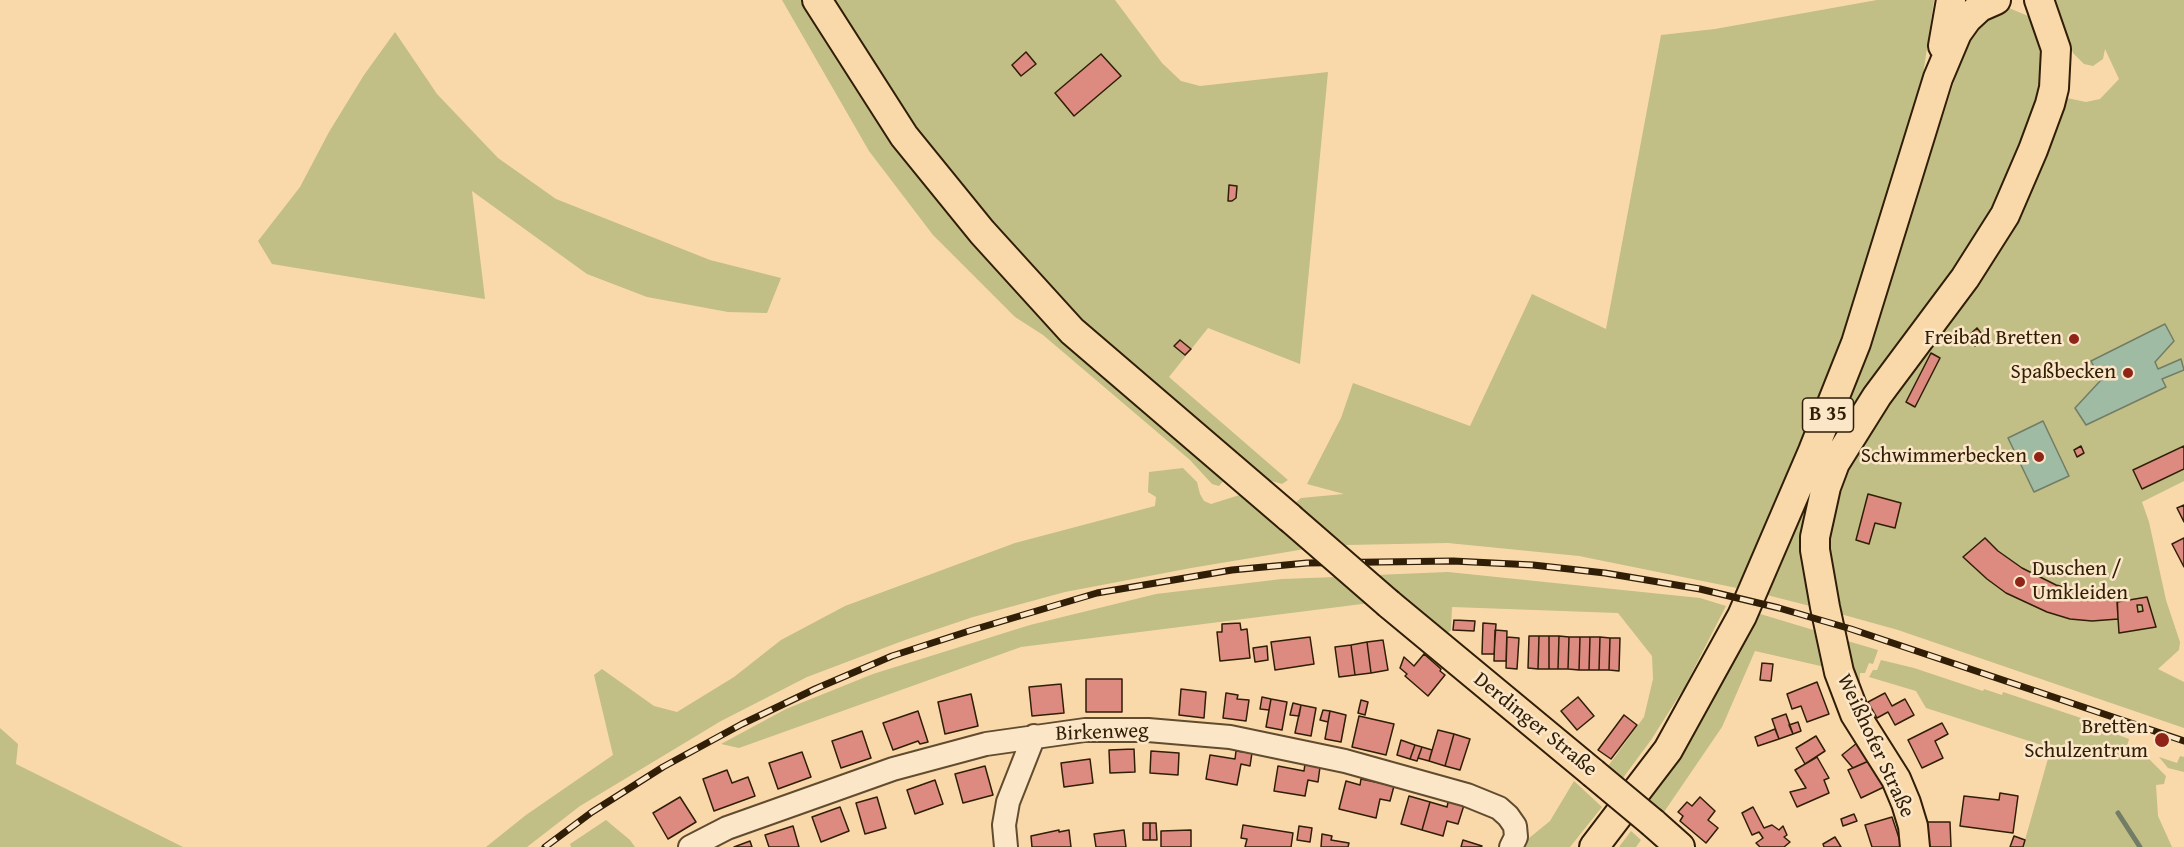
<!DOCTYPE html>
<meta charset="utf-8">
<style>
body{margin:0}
canvas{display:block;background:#f9d8aa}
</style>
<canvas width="2184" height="847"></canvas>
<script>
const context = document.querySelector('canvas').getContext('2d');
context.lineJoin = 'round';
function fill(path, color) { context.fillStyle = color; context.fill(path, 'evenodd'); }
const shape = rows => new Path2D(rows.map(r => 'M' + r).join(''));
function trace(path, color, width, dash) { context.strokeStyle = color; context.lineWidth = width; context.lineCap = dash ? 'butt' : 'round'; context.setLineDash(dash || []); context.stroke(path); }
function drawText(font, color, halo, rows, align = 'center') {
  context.font = font + ' "Gentium Book Plus",serif'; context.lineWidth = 5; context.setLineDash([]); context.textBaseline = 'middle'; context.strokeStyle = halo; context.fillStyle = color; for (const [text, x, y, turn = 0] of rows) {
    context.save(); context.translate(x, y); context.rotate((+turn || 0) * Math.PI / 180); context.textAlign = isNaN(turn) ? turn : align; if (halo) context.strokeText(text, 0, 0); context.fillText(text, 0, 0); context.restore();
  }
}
fill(shape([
 [782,0,806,0,859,85,1224,480,1219,486,1212,484,1190,460,1043,335,1015,317,933,235,869,151],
 [830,0,1115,0,1162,63,1181,81,1200,86,1328,72,1300,364,1208,328,1169,377,1288,480,1282,484,1265,479,1056,304,954,186],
 [1877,0,1934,0,1921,89,1888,211,1812,421,1762,537,1737,588,1579,556,1448,543,1346,545,1294,504,1301,498,1344,494,1307,484,1341,418,1353,383,1470,426,1532,294,1606,329,1661,35,1715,29],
 [2055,0,2184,0,2184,481,2142,502,2149,522,2166,600,2180,642,2179,650,2158,669,2184,682,2184,728,1898,630,1837,613,1823,544,1838,467,2062,97,2086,102,2100,99,2119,79,2105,49,2103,59,2093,66,2084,64,2073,53],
 [2009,8,2028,16,2035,24,2041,34,2043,63,2038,100,2002,197,1822,470,1871,339,1973,23,1998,10],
 [395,32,437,94,498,158,556,199,710,260,781,278,767,313,728,312,647,297,587,274,472,191,485,299,272,264,258,241,300,187,329,132,364,75],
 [1183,468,1197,482,1200,494,1204,501,1211,504,1246,493,1305,549,1191,568,1065,592,973,617,905,640,807,677,721,721,580,806,527,847,486,847,526,815,613,755,594,675,602,669,654,706,677,712,734,677,781,640,845,606,1015,543,1155,506,1156,497,1148,492,1149,472],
 [1810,486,1814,607,1763,594],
 [1448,572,1700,598,1726,606,1684,688,1651,740,1620,782,1606,769,1644,717,1653,679,1652,656,1618,613,1452,607,1451,630,1446,635,1376,575],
 [1336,577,1370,603,1021,647,739,748,721,744,786,709,873,674,1030,625,1156,594,1282,579],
 [1757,613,1820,632,1825,667,1755,651,1722,727,1664,812,1648,800,1693,736],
 [1844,640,1878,650,1873,664,1869,663,1865,673,1860,673,1860,686,1857,687],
 [1881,660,1914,668,1983,691,1984,689,2002,695,2003,692,2111,728,2110,732,2129,739,2127,746,2147,754,2147,757,2166,776,2164,784,2156,785,2158,816,2172,847,2023,847,2051,748,1926,708,1916,691,1869,677,1873,670,1877,670],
 [0,728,18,744,16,764,183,847,0,847],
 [2180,756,2184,757,2184,772,2168,768,2159,757,2177,763],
 [1574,781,1602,807,1570,847,1521,847,1523,843,1550,821],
 [606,820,630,840,635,847,571,847,570,844],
 [1631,831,1641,840,1636,847,1619,847]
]), '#c1be86');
const water = shape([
 [2165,324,2174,341,2155,362,2158,369,2181,359,2184,370,2162,379,2166,387,2086,425,2075,408,2101,380,2091,361,2165,324],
 [2043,421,2069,476,2034,492,2008,438,2043,421]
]);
fill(water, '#9fbba3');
trace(water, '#737c65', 1.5);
trace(shape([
 [2118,813,2140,847]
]), '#737c65', 5);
const building = shape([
 [1026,52,1036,64,1021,76,1012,65,1026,52],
 [1101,54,1121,76,1074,116,1055,93,1101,54],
 [1229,185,1237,186,1236,198,1232,201,1228,201,1229,185],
 [1977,328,1985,338,1975,346,1967,337,1977,328],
 [1180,340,1191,349,1185,355,1174,346,1180,340],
 [1931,353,1940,358,1915,407,1906,402,1931,353],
 [2081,446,2084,453,2077,457,2074,450,2081,446],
 [2184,446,2184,469,2142,489,2133,470,2184,446],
 [1868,494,1901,503,1895,528,1875,523,1869,544,1856,540,1868,494],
 [2184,505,2184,522,2177,508,2184,505],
 [1985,538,1998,551,2022,568,2056,585,2077,590,2117,590,2118,619,2092,621,2070,619,2047,612,2006,593,1987,579,1963,557,1985,538],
 [2184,538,2184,567,2172,544,2184,538],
 [2147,597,2156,627,2119,633,2117,602,2147,597],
 [2137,605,2142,605,2143,611,2138,612,2137,605],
 [1454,620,1475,621,1474,631,1453,630,1454,620],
 [1240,623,1241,630,1247,629,1250,658,1220,661,1217,632,1222,632,1222,624,1240,623],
 [1483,623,1496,624,1494,654,1482,654,1483,623],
 [1495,630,1507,631,1506,661,1494,661,1495,630],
 [1529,636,1539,636,1538,669,1528,668,1529,636],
 [1539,636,1549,636,1549,669,1538,669,1539,636],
 [1549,636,1559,636,1558,669,1549,669,1549,636],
 [1559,636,1569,637,1568,669,1558,669,1559,636],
 [1310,637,1314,664,1275,670,1271,642,1310,637],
 [1507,637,1519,638,1517,669,1506,668,1507,637],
 [1569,637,1580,637,1579,670,1568,669,1569,637],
 [1580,637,1590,637,1589,670,1579,670,1580,637],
 [1590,637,1600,637,1599,670,1589,670,1590,637],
 [1600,637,1610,638,1609,670,1599,670,1600,637],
 [1610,638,1620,638,1619,671,1609,670,1610,638],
 [1383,640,1388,670,1371,673,1367,642,1383,640],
 [1367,642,1371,673,1355,675,1351,645,1367,642],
 [1351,645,1355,675,1339,677,1335,647,1351,645],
 [1267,646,1268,660,1255,662,1253,648,1267,646],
 [1424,654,1441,669,1440,671,1445,675,1428,696,1405,676,1407,674,1400,668,1404,657,1414,666,1424,654],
 [1762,663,1773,664,1771,681,1760,680,1762,663],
 [1086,679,1122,679,1122,712,1086,712,1086,679],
 [1817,682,1829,714,1807,722,1801,706,1792,709,1787,694,1817,682],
 [1061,684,1064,713,1032,716,1029,687,1061,684],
 [1181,689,1206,692,1204,718,1179,715,1181,689],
 [1226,693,1238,695,1237,699,1249,700,1246,721,1223,718,1226,693],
 [1885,693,1892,706,1905,699,1914,715,1895,725,1888,712,1877,718,1868,702,1885,693],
 [971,694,978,726,945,734,938,702,971,694],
 [1262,697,1271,699,1269,710,1260,709,1262,697],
 [1578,697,1594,716,1577,730,1561,711,1578,697],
 [1271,699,1287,702,1282,730,1266,727,1271,699],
 [1361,700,1368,702,1365,715,1358,713,1361,700],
 [1293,703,1301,705,1299,716,1290,715,1293,703],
 [1301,705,1316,708,1311,736,1295,733,1301,705],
 [1323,710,1330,711,1328,722,1320,720,1323,710],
 [918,711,928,742,920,744,918,741,893,750,883,723,918,711],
 [1330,711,1346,715,1341,742,1325,739,1330,711],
 [1786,714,1793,734,1779,739,1772,719,1786,714],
 [1624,715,1637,725,1611,759,1598,750,1624,715],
 [1359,716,1394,724,1386,755,1352,747,1359,716],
 [1798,722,1801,731,1793,734,1789,725,1798,722],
 [1942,723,1948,734,1935,741,1943,758,1922,768,1908,740,1942,723],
 [1775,729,1779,739,1758,746,1755,737,1775,729],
 [1438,730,1454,734,1445,766,1429,761,1438,730],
 [862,731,871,758,841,768,832,741,862,731],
 [1454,734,1470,739,1460,770,1445,766,1454,734],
 [1816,736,1825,751,1805,764,1796,748,1816,736],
 [1401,740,1415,745,1410,759,1397,755,1401,740],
 [1857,743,1871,760,1853,768,1842,755,1857,743],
 [1415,745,1422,747,1417,761,1410,759,1415,745],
 [1422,747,1432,750,1429,761,1418,758,1422,747],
 [1134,749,1135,772,1110,773,1109,750,1134,749],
 [1151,751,1179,753,1178,775,1150,773,1151,751],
 [1236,751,1252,753,1250,766,1241,764,1237,785,1206,779,1210,755,1235,759,1236,751],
 [802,752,811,777,778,789,769,763,802,752],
 [1817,757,1829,778,1824,780,1829,793,1797,807,1790,792,1806,788,1795,770,1817,757],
 [1090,759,1093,783,1064,787,1061,763,1090,759],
 [1871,760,1884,787,1861,798,1848,770,1871,760],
 [1305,764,1320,767,1318,782,1308,780,1305,796,1274,791,1278,766,1304,771,1305,764],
 [985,766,993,795,963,803,955,774,985,766],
 [727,770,732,783,748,777,755,796,714,811,703,779,727,770],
 [1361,779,1394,786,1390,801,1380,799,1376,818,1339,809,1346,781,1360,785,1361,779],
 [935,780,943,804,915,814,907,790,935,780],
 [2000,793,2018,796,2013,833,1960,826,1964,796,1999,800,2000,793],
 [1409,796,1430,802,1422,830,1401,824,1409,796],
 [680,797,696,822,668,839,653,813,680,797],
 [877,797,886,828,865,834,856,803,877,797],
 [1700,797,1715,811,1708,820,1718,828,1706,843,1680,821,1683,816,1678,812,1687,802,1692,806,1700,797],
 [1449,798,1465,802,1458,824,1447,821,1443,836,1422,830,1430,802,1447,807,1449,798],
 [840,807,849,831,821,842,812,817,840,807],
 [1753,807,1764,828,1772,825,1779,830,1783,826,1787,835,1784,837,1790,842,1784,847,1760,847,1756,843,1763,838,1759,832,1752,835,1742,813,1753,807],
 [1854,814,1857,821,1843,826,1841,819,1854,814],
 [1892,817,1902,847,1872,847,1865,825,1892,817],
 [1927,822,1950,822,1951,847,1928,847,1927,822],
 [1143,823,1150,823,1150,840,1143,840,1143,823],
 [1150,823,1156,823,1157,840,1150,840,1150,823],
 [1243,825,1293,833,1291,847,1245,847,1247,839,1241,838,1243,825],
 [793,826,799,847,769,847,765,835,793,826],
 [1299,826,1312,828,1310,842,1297,840,1299,826],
 [1059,830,1059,832,1069,830,1071,847,1032,847,1031,836,1059,830],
 [1124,830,1126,847,1096,847,1094,834,1124,830],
 [1191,830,1191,847,1161,847,1161,831,1191,830],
 [1322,834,1332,836,1331,840,1349,843,1348,847,1321,847,1322,834],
 [2014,836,2025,840,2023,847,2010,847,2014,836],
 [1835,837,1841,847,1824,847,1823,844,1835,837],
 [1463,840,1482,846,1481,847,1461,847,1463,840],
 [750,841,752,847,734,847,750,841]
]);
fill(building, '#dd8b80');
trace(building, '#301e07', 1.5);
const minor = shape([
 [690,847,727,828,893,769,986,744,1085,730,1148,730,1230,737,1345,761,1467,795,1499,808,1508,816,1515,826,1516,837,1511,847],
 [1006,847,1004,825,1008,802,1034,736]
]);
const major = shape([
 [817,0,904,136,982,232,1072,331,1290,518],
 [1943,46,1951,0],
 [1389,604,1593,773],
 [1653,823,1680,847],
 [1594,847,1668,750,1742,616,1813,451,1856,343,1938,78,1957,33,1967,19,1980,7,1996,0],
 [1915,847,1913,826,1906,803,1896,779,1855,714,1839,672,1825,607,1815,550,1815,537,1826,487,1835,463,1877,396,1965,278,2005,215,2033,150,2050,104,2054,88,2056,49,2039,0]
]);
trace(minor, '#624c30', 26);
trace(major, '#301e07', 32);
trace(minor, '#fbe6c8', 22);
trace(major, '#f9d8aa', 28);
const rail = shape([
 [545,847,592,812,663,767,742,724,815,689,892,656,969,631,1097,593,1232,570,1307,563,1453,561,1533,565,1605,573,1700,589,1779,608,1851,629,2184,741]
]);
trace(rail, '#301e07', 7);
trace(rail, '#fbe6c8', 4.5, [14]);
const majorBridge = shape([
 [1290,518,1389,604],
 [1593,773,1653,823]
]);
trace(majorBridge, '#301e07', 32, []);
trace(majorBridge, '#f9d8aa', 28);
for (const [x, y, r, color] of [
 [2074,339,6,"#8f2418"],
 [2128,373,6,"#8f2418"],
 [2039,457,6,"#8f2418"],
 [2020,582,6,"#8f2418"],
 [2162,740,8,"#8f2418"]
]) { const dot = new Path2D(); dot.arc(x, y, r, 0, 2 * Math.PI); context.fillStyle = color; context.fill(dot); trace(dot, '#fbe6c8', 2); }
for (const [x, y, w] of [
 [1828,415,51]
]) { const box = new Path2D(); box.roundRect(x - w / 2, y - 17, w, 34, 4.5); context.fillStyle = '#fbe6c8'; context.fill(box); trace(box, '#301e07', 1.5); }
drawText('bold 20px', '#301e07', null, [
 ["B 35",1828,415]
]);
drawText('21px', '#301e07', '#fbe6c8', [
 ["Freibad Bretten",2062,339],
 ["Spaßbecken",2116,373],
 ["Schwimmerbecken",2027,457],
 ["Duschen /",2032,570,"left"],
 ["Umkleiden",2032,594,"left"],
 ["Bretten",2148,728],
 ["Schulzentrum",2148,752]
], 'right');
drawText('21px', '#301e07', '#fbe6c8', [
 ["Derdinger Straße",1535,725,39],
 ["Birkenweg",1102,733,-2],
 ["Weißhofer Straße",1875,746,65]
]);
</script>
